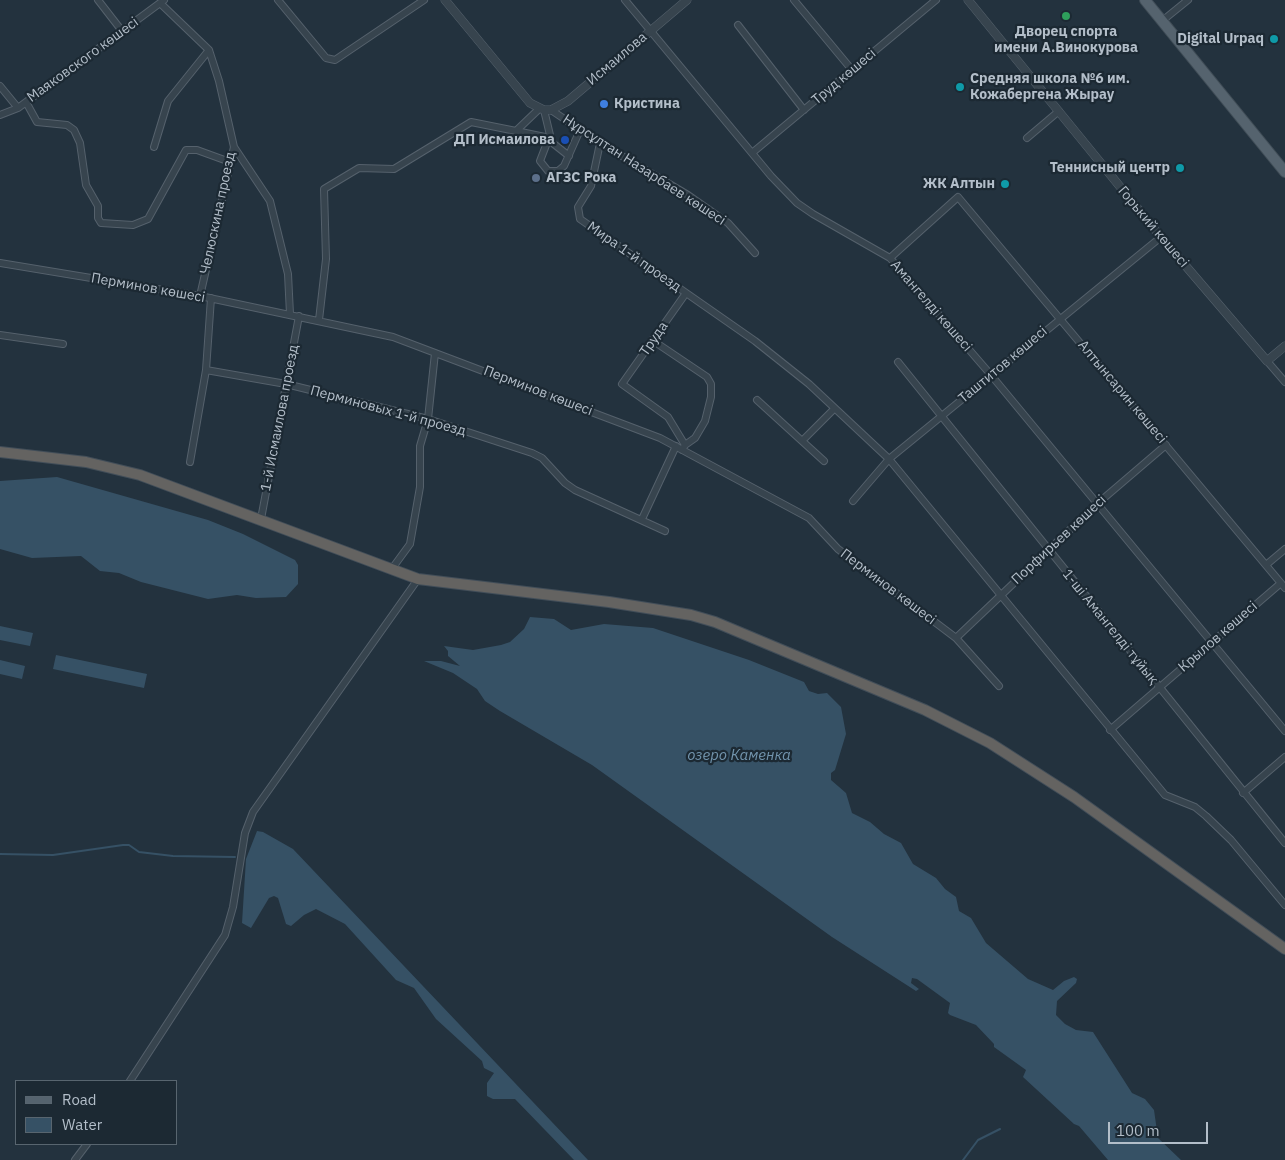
<!DOCTYPE html>
<meta charset="utf-8">
<style>
body{margin:0}
#map{position:relative;width:1285px;height:1160px;overflow:hidden;background:#23323e;font-family:"IBM Plex Sans",sans-serif}
canvas{display:block}
.legend{position:absolute;left:15px;top:1080px;width:162px;height:65px;box-sizing:border-box;background:#1c2933;border:1px solid #58656f;margin:0;padding:6px 9px;list-style:none;font-size:15px;color:#b3bec9}
.legend li{display:flex;align-items:center;gap:10px;height:25px}
.legend b{width:25px;border:1px solid #58656f}
.scale{position:absolute;left:1108px;top:1122px;width:100px;height:22px;box-sizing:border-box;border:2px solid #b3bec9;border-top:0;padding-left:6px;font-size:15px;line-height:18px;white-space:nowrap;color:#b3bec9;-webkit-text-stroke:4px #1c2933;paint-order:stroke}
</style>
<div id="map">
<canvas width="1285" height="1160"></canvas>
<ul class="legend">
<li><b style="height:6px;background:#55636e"></b>Road</li>
<li><b style="height:14px;background:#365165"></b>Water</li>
</ul>
<div class="scale">100 m</div>
</div>
<script>
const context = document.querySelector('canvas').getContext('2d');
context.lineJoin = 'round';
function fill(path, color) { context.fillStyle = color; context.fill(path, 'evenodd'); }
const shape = rows => new Path2D(rows.map(r => 'M' + r).join(''));
function trace(path, color, width, dash) { context.strokeStyle = color; context.lineWidth = width; context.lineCap = dash ? 'butt' : 'round'; context.setLineDash(dash || []); context.stroke(path); }
function drawText(font, color, halo, rows, align = 'center') {
  context.font = font + ' "IBM Plex Sans",sans-serif'; context.lineWidth = 4.5; context.setLineDash([]); context.textBaseline = 'middle'; context.strokeStyle = halo; context.fillStyle = color; for (const [text, x, y, turn = 0] of rows) {
    context.save(); context.translate(x, y); context.rotate((+turn || 0) * Math.PI / 180); context.textAlign = isNaN(turn) ? turn : align; if (halo) context.strokeText(text, 0, 0); context.fillText(text, 0, 0); context.restore();
  }
}
fill(shape([
 [57,477,208,520,243,534,295,560,298,565,298,584,286,597,256,598,237,595,208,599,141,582,119,573,100,571,81,556,32,558,0,549,0,481],
 [530,617,554,619,571,630,604,624,653,628,749,660,804,682,809,691,818,694,827,693,841,707,846,734,835,770,831,773,831,780,846,793,852,813,870,822,884,834,901,843,913,864,936,878,945,889,956,897,959,911,971,918,986,943,1028,979,1053,990,1064,981,1074,977,1077,979,1076,983,1057,1001,1056,1015,1065,1024,1076,1030,1093,1032,1132,1093,1145,1099,1154,1110,1158,1138,1181,1160,1108,1160,1079,1126,1074,1124,1023,1077,1026,1070,994,1047,994,1044,976,1025,950,1015,948,1013,950,1003,917,979,912,978,911,983,919,989,916,991,832,937,592,765,500,711,485,701,477,689,453,673,424,661,441,661,460,666,448,656,448,651,444,646,473,650,501,645,510,642,524,629],
 [0,626,33,633,30,646,0,640],
 [56,655,147,674,144,688,53,669],
 [0,660,25,666,22,679,0,674],
 [257,831,263,832,293,849,588,1160,574,1160,515,1099,493,1099,487,1096,487,1083,494,1073,484,1068,482,1061,436,1019,414,988,396,980,345,924,316,909,304,915,291,926,286,924,278,898,274,896,269,898,251,928,242,923,246,859]
]), '#365165');
trace(shape([
 [0,854,53,855,123,845,129,845,139,852,173,856,235,857],
 [963,1160,978,1140,1000,1129]
]), '#365165', 2);
const minor = shape([
 [98,0,122,31],
 [278,0,326,58,335,60,424,0],
 [625,0,771,176,797,203,813,214,890,258,991,375,1285,731],
 [794,0,852,70],
 [160,3,209,50,219,81,234,147,200,296],
 [1162,21,1188,0],
 [738,25,804,110],
 [0,86,18,108],
 [26,102,37,122,67,125,74,130,80,143,86,185,98,206,98,218,101,223,133,225,148,219,186,150,197,150,230,162],
 [544,110,550,135,540,161,548,171,558,171,564,166,580,130],
 [551,110,600,143,688,195,728,223,755,253],
 [0,115,18,108,164,0],
 [516,131,545,137,569,156],
 [1027,138,1059,111],
 [600,143,591,186,578,207,580,219,755,341,809,384,889,459,1165,795,1195,807,1206,816,1231,840,1285,905],
 [154,147,168,101,209,50],
 [234,147,270,201,288,274,290,314],
 [752,153,936,0],
 [890,258,958,197,1285,588],
 [0,263,200,296,393,337,660,438,809,518,838,549,956,638,999,686],
 [319,320,326,259,324,189,359,168,394,169,471,122,516,131,539,109],
 [0,335,63,344],
 [652,340,707,377,711,384,711,397,705,421,695,438,685,445],
 [1267,361,1285,382],
 [898,362,1285,843],
 [206,370,286,384,428,419,532,453,542,458,565,483,575,490,665,531],
 [757,400,824,461],
 [802,441,834,409],
 [682,450,685,445,668,417,622,384,686,293],
 [190,462,206,370,211,298],
 [853,501,889,459,1161,237],
 [261,519,299,316],
 [642,519,676,446],
 [1266,565,1285,549],
 [391,570,410,544,420,487,420,446,428,419,435,353],
 [956,638,1097,504,1166,445],
 [1110,730,1281,583],
 [1243,793,1285,757],
 [130,1081,225,935,233,907,245,833,253,812,418,579],
 [75,1160,87,1144]
]);
const tertiary = shape([
 [445,0,530,103,544,110,551,110,568,101,687,0],
 [968,0,1161,237,1267,361,1285,346]
]);
const primary = shape([
 [1145,0,1285,172]
]);
const trunk = shape([
 [0,452,86,462,140,475,418,579,609,602,691,615,715,622,925,710,990,743,1074,797,1285,949]
]);
trace(minor, '#55616c', 8);
trace(tertiary, '#55616c', 9);
trace(primary, '#404d57', 12);
trace(trunk, '#424e59', 12);
trace(minor, '#37444e', 6);
trace(tertiary, '#37444e', 8);
trace(primary, '#55636e', 10);
trace(trunk, '#646361', 10);
for (const [x, y, r, color] of [
 [1066,16,5,"#2e9e5b"],
 [1274,39,5,"#0f9aa8"],
 [960,87,5,"#0f9aa8"],
 [604,104,5,"#3f7fe0"],
 [565,140,5,"#1a4fb4"],
 [1180,168,5,"#0f9aa8"],
 [536,178,5,"#5c6f8a"],
 [1005,184,5,"#0f9aa8"]
]) { const dot = new Path2D(); dot.arc(x, y, r, 0, 2 * Math.PI); context.fillStyle = color; context.fill(dot); trace(dot, '#1c2933', 2); }
drawText('bold 14px', '#b3bec9', '#1c2933', [
 ["Дворец спорта",1066,32,"center"],
 ["имени А.Винокурова",1066,48,"center"],
 ["Digital Urpaq",1264,39],
 ["Средняя школа №6 им.",970,79,"left"],
 ["Кожабергена Жырау",970,95,"left"],
 ["Кристина",614,104,"left"],
 ["ДП Исмаилова",555,140],
 ["Теннисный центр",1170,168],
 ["АГЗС Рока",546,178,"left"],
 ["ЖК Алтын",995,184]
], 'right');
drawText('14px', '#b3bec9', '#1c2933', [
 ["Исмаилова",617,59,-40],
 ["Маяковского көшесі",83,60,-36],
 ["Труд көшесі",844,77,-40],
 ["Нұрсұлтан Назарбаев көшесі",644,170,33],
 ["Челюскина проезд",218,213,-78],
 ["Горький көшесі",1153,227,50],
 ["Мира 1-й проезд",634,257,35],
 ["Перминов көшесі",148,288,10],
 ["Амангелді көшесі",931,306,49],
 ["Труда",654,339,-55],
 ["Таштитов көшесі",1003,365,-40],
 ["Перминов көшесі",538,391,21],
 ["Алтынсарин көшесі",1122,392,50],
 ["Перминовых 1-й проезд",388,411,15],
 ["1-й Исмаилова проезд",280,418,-79],
 ["Порфирьев көшесі",1059,540,-43],
 ["Перминов көшесі",888,587,37],
 ["1-ші Амангелді тұйық",1110,627,51],
 ["Крылов көшесі",1218,637,-41]
]);
drawText('italic 15px', '#7294ad', '#1c2933', [
 ["озеро Каменка",739,756]
]);
</script>
